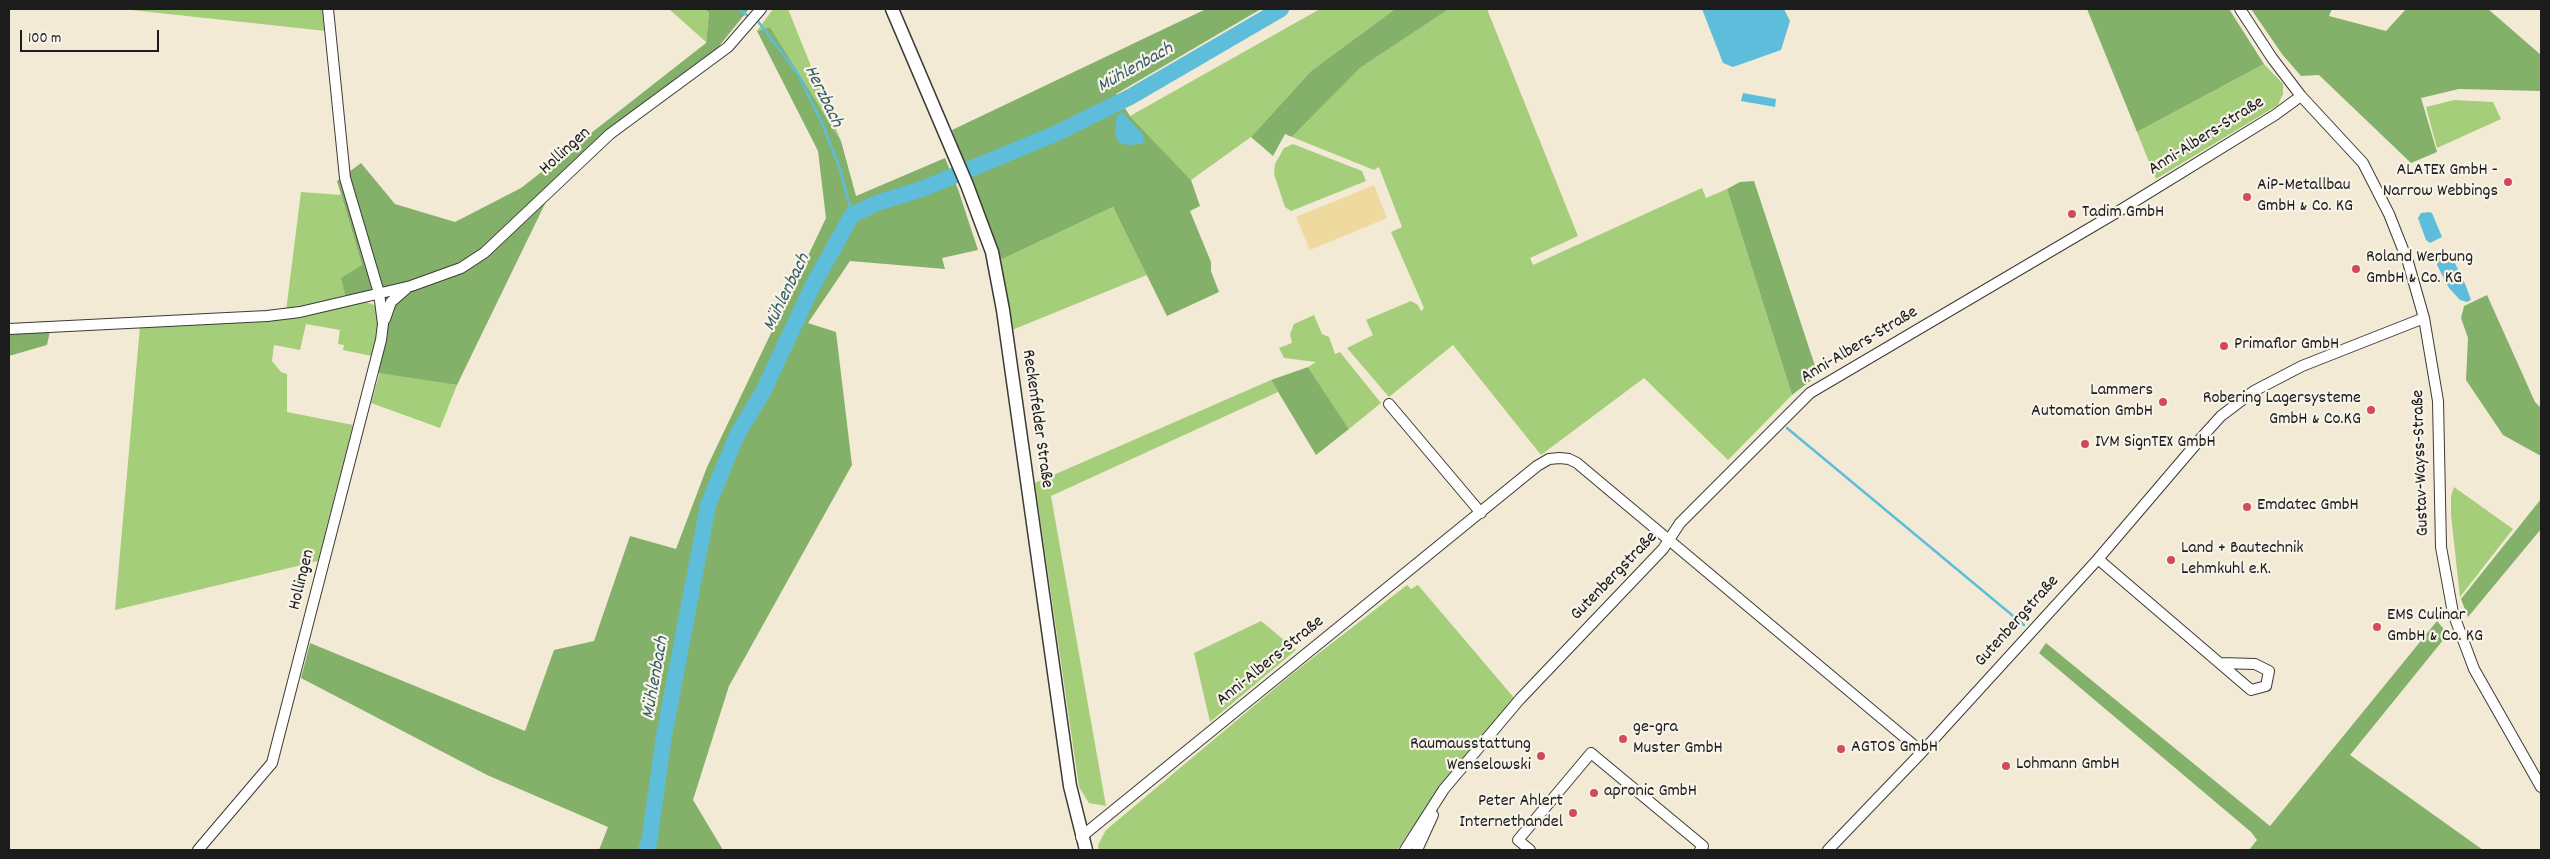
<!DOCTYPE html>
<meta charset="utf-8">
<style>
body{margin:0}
#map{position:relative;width:2550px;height:859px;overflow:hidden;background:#f3ead5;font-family:Dekko,sans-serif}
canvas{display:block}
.frame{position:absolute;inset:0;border:10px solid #1c1c1c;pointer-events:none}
.scale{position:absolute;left:20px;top:30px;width:139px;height:22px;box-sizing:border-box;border:2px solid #1c1c1c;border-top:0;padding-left:6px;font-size:15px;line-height:18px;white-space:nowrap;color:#1c1c1c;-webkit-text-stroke:4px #f7f3e8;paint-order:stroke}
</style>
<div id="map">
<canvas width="2550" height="859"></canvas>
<div class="frame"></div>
<div class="scale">100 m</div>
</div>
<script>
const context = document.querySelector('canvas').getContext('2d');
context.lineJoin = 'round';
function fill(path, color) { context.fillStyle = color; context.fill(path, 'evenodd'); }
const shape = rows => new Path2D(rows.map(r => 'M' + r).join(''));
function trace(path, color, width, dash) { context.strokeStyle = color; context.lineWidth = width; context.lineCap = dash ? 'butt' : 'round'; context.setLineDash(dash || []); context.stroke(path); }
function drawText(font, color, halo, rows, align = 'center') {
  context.font = font + ' Dekko,sans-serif'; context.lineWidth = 4.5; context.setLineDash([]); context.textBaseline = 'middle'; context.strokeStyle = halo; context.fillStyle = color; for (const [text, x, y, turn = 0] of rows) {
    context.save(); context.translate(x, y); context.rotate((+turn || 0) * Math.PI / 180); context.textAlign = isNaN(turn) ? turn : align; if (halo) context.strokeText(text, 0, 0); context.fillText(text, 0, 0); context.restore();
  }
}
fill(shape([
 [122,9,324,9,326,31],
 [669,9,705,9,709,13,706,42],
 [773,9,788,9,841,141,770,27,757,31],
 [1320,9,1395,9,1311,71,1251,137,1191,180,1130,116],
 [1449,9,1487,9,1578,236,1530,258,1533,265,1702,188,1706,198,1727,189,1792,395,1728,460,1644,378,1541,455,1453,345,1389,397,1347,348,1373,335,1366,320,1411,301,1418,305,1421,311,1424,308,1391,232,1402,227,1379,167,1374,170,1292,137,1360,68],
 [2264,64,2283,84,2283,94,2278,105,2156,179,2137,132],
 [2454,100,2493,102,2501,119,2437,148,2426,107],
 [1293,144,1362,171,1366,181,1291,211,1285,207,1274,174,1275,164,1284,148],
 [301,192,341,195,362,265,346,298,286,311],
 [1113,207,1147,275,1012,330,1000,260],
 [366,302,377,306,380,334,372,356,343,350,344,345,338,344,340,330,306,324,300,350,274,345,272,361,281,372,287,374,287,412,353,425,318,561,115,610,140,326,264,322],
 [1314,315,1322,334,1329,337,1335,354,1340,352,1381,403,1349,429,1308,367,1316,362,1284,358,1279,348,1292,343,1290,334,1294,324],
 [380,372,457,385,440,428,371,403],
 [1271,380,1278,392,1051,496,1106,806,1089,803,1079,787,1035,483],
 [2454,487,2513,529,2460,597,2451,515,2451,496],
 [1407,585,1411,589,1418,585,1515,699,1442,785,1397,850,1099,850,1098,845,1106,830,1292,674],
 [1261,621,1296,650,1210,722,1194,653]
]), '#a5ce7a');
fill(shape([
 [705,9,749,9,716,50,611,131,557,179,457,385,367,371,380,334,380,289,346,298,341,278,362,265,337,181,361,163,395,204,455,222,521,188,706,43,709,13],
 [1206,9,1261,9,1116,94,1130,116,1191,180,1200,206,1190,211,1211,262,1211,271,1219,292,1167,316,1113,207,1000,260,990,228,952,130],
 [1395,9,1449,9,1360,68,1292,137,1285,134,1273,156,1251,137,1311,71],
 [2087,9,2229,9,2264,64,2137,132],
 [2251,9,2332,9,2329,16,2386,31,2406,9,2488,9,2541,55,2541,91,2459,89,2421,98,2437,152,2411,163,2319,75,2301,76,2282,54],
 [770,27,841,141,856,196,945,158,958,189,978,250,942,258,945,269,850,261,808,323,836,332,852,465,729,686,693,800,723,850,599,850,608,827,487,775,301,678,310,643,525,731,554,650,594,641,630,536,676,549,707,467,826,218,818,151,757,31],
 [1754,181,1818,375,1792,395,1727,189,1740,182],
 [2487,295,2535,402,2541,408,2541,456,2503,435,2466,380,2468,338,2461,318,2464,306],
 [49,321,50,331,47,345,9,356,9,324],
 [1308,367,1349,429,1316,455,1271,380],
 [2541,499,2541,529,2468,617,2461,599],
 [2437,621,2448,634,2350,755,2483,850,2249,850,2257,840,2251,832,2039,653,2046,643,2270,826]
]), '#84b16a');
fill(shape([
 [1374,185,1387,218,1310,250,1296,217]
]), '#eeda9e');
fill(shape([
 [1702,9,1784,9,1790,21,1781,50,1733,67,1723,63],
 [1743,93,1776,99,1775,107,1741,101],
 [1122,112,1144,136,1143,144,1126,145,1119,142,1115,134,1116,117],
 [2429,212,2432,213,2442,237,2430,243,2426,240,2418,218,2421,213],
 [2444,256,2453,259,2466,286,2471,300,2467,302,2460,300,2449,288,2437,265,2438,258]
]), '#5dbddb');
trace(shape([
 [739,9,749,17],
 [757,20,798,74,822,123,840,169,852,215],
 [1787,428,2024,625]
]), '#5dbddb', 2.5);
trace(shape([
 [646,850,649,843,664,736,708,505,738,433,763,392,812,287,852,215,877,203,922,189,1057,133,1130,97,1281,9]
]), '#5dbddb', 16);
const minor = shape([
 [2240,9,2272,58,2301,96,2363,163,2389,214,2408,262,2424,318,2438,401,2441,547,2453,613,2474,669,2541,787],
 [385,319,391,302,406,289],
 [9,329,267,316,300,312,411,286,461,268,484,253,610,134,728,47,761,9],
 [1389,404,1481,513],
 [2098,559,2202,437,2221,416,2254,391,2302,366,2424,318],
 [1081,837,1537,466,1549,459,1560,458,1569,459,1577,463,1922,752],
 [198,850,272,763,381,340,383,324,379,293,345,178,328,9],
 [1405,850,1444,789,1520,699,1663,549,1680,523,1810,393,2119,211,2275,115,2301,96],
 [1417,850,1433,815],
 [1530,850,1518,840,1591,753,1703,846,1700,850],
 [1828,850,1922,752,2098,559,2251,690,2266,686,2269,671,2255,664,2220,663]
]);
const tertiary = shape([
 [892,9,967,185,992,252,1003,310,1070,786,1086,850]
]);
trace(minor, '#3c3b38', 12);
trace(tertiary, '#3c3b38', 15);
trace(minor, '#fff', 10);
trace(tertiary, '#fff', 12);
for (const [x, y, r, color] of [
 [2508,182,5,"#d1495b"],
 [2247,197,5,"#d1495b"],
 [2072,214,5,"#d1495b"],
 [2356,269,5,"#d1495b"],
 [2224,346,5,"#d1495b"],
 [2163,402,5,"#d1495b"],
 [2371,410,5,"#d1495b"],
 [2085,444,5,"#d1495b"],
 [2247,507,5,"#d1495b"],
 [2171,560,5,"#d1495b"],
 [2377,627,5,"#d1495b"],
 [1623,739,5,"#d1495b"],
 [1841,749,5,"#d1495b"],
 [1541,756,5,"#d1495b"],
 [2006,766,5,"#d1495b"],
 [1594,793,5,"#d1495b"],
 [1573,813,5,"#d1495b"]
]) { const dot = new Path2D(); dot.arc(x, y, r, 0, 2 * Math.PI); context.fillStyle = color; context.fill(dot); trace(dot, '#f7f3e8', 2); }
drawText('18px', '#1c1c1c', '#f7f3e8', [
 ["Anni-Albers-Straße",2207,137,-32],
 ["Hollingen",566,152,-42],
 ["Anni-Albers-Straße",1860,346,-31],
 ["Reckenfelder Straße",1036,419,82],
 ["Gustav-Wayss-Straße",2422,463,-92],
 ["Gutenbergstraße",1615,577,-46],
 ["Hollingen",303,580,-76],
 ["Gutenbergstraße",2018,622,-48],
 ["Anni-Albers-Straße",1271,662,-39]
]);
drawText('18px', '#1c1c1c', '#f7f3e8', [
 ["ALATEX GmbH -",2498,172,"right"],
 ["Narrow Webbings",2498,193,"right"],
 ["AiP-Metallbau",2257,187],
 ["GmbH & Co. KG",2257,208],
 ["Tadim GmbH",2082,214],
 ["Roland Werbung",2366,259],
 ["GmbH & Co. KG",2366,280],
 ["Primaflor GmbH",2234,346],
 ["Lammers",2153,392,"right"],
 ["Automation GmbH",2153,413,"right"],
 ["Robering Lagersysteme",2361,400,"right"],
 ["GmbH & Co.KG",2361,421,"right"],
 ["IVM SignTEX GmbH",2095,444],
 ["Emdatec GmbH",2257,507],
 ["Land + Bautechnik",2181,550],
 ["Lehmkuhl e.K.",2181,571],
 ["EMS Culinar",2387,617],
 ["GmbH & Co. KG",2387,638],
 ["ge-gra",1633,729],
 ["Muster GmbH",1633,750],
 ["Raumausstattung",1531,746,"right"],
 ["Wenselowski",1531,767,"right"],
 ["AGTOS GmbH",1851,749],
 ["Lohmann GmbH",2016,766],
 ["apronic GmbH",1604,793],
 ["Peter Ahlert",1563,803,"right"],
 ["Internethandel",1563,824,"right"]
], 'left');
drawText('italic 19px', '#365c68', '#f7f3e8', [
 ["Mühlenbach",1136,69,-29],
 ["Herzbach",822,97,64],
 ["Mühlenbach",788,293,-64],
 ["Mühlenbach",657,678,-80]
]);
</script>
